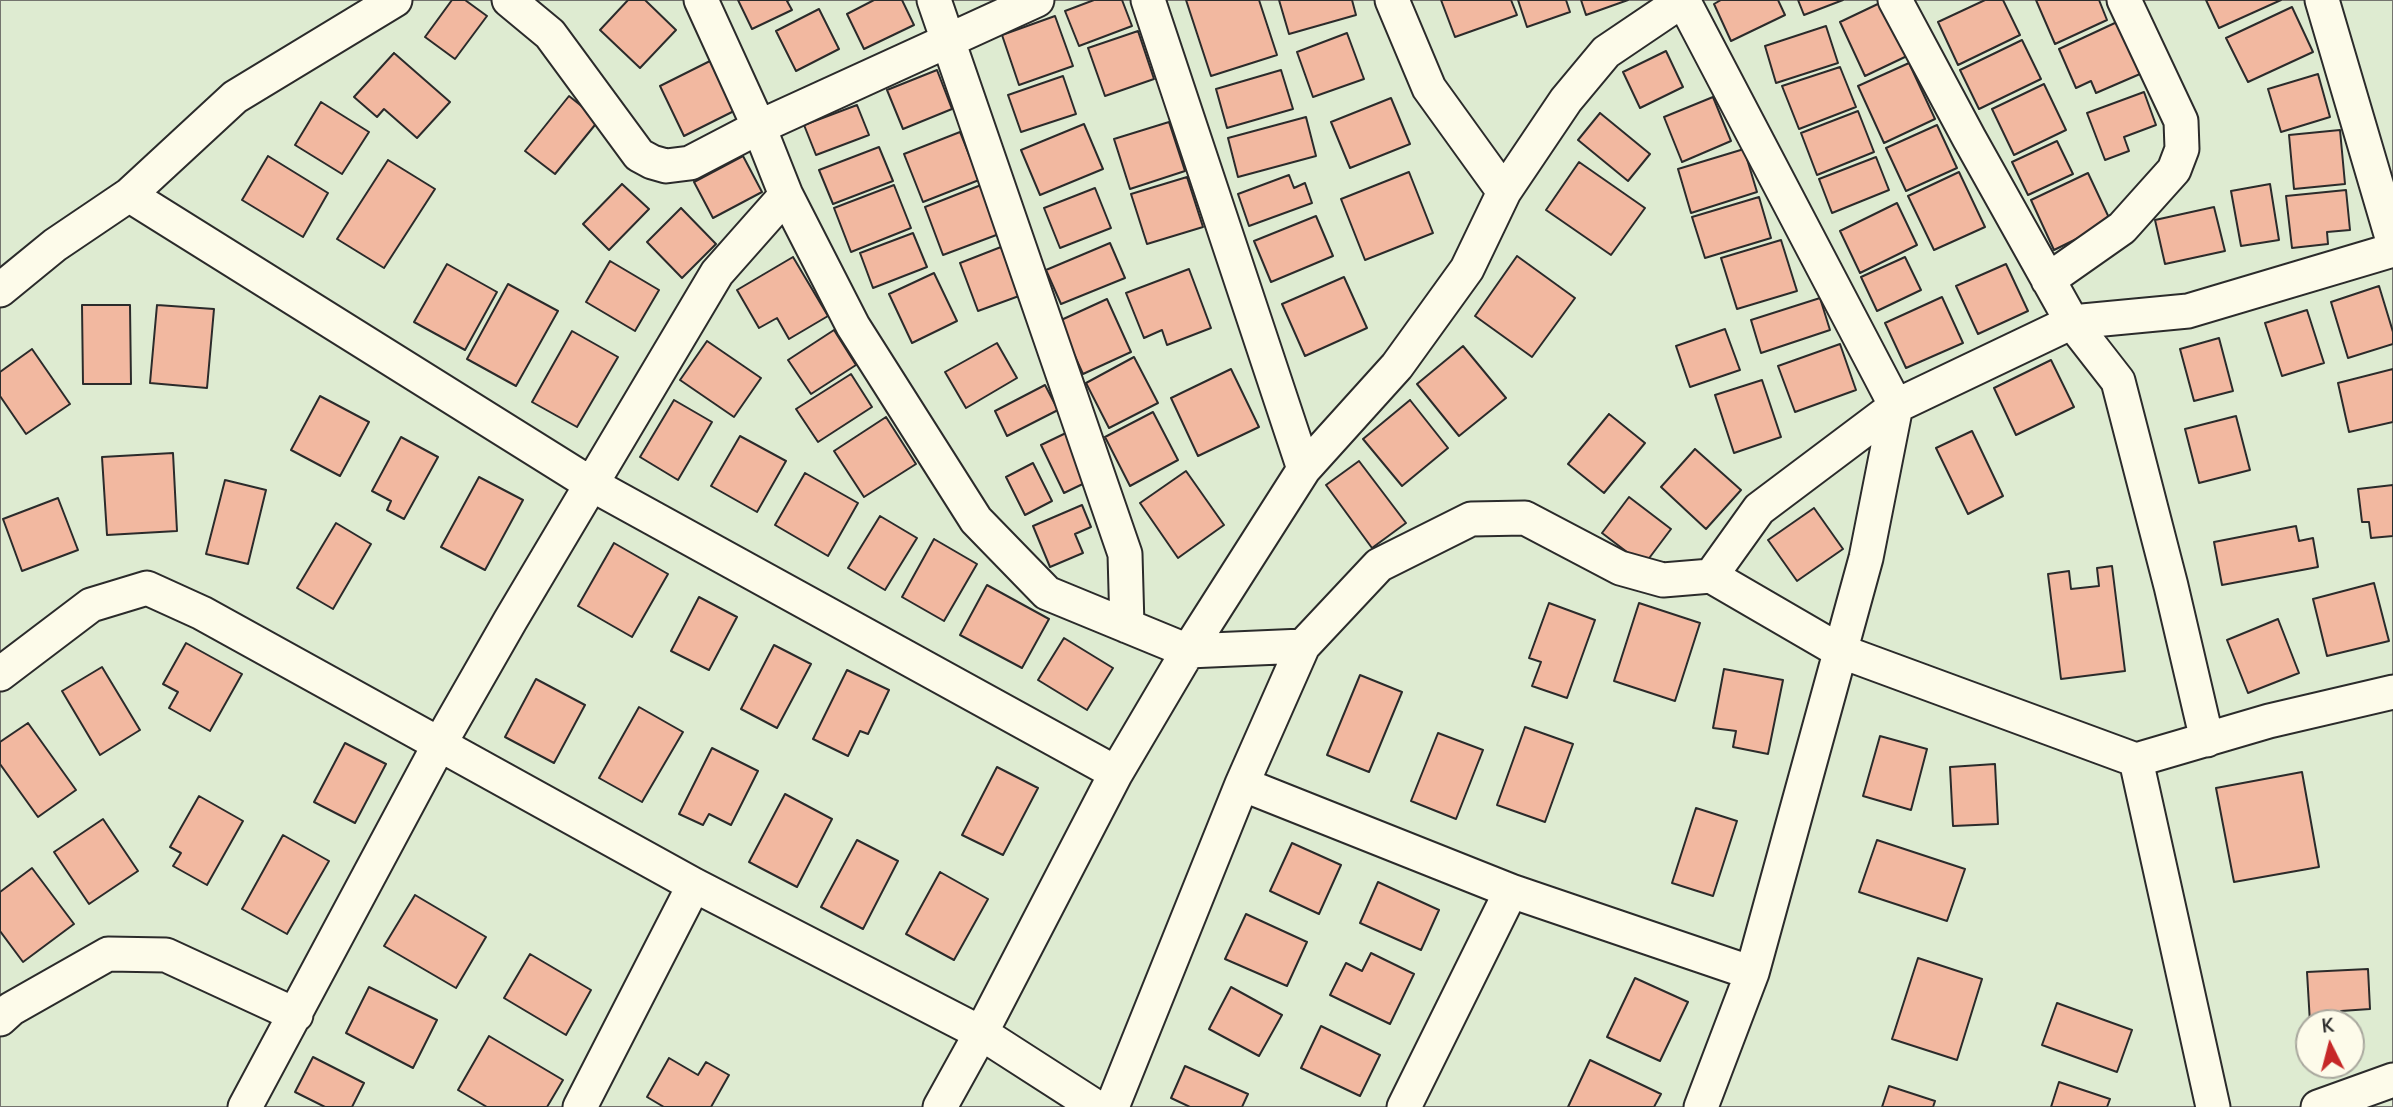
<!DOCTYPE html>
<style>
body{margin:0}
#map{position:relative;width:2393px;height:1107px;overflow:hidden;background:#fdfbea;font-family:Manrope,sans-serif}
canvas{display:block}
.north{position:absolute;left:2295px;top:1009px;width:70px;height:70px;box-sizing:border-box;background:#fdfbea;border:2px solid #a9a89e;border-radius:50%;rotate:354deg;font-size:19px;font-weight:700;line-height:28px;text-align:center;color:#2b2b2b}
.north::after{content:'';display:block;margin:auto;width:24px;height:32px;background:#c62828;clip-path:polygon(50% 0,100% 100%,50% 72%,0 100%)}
</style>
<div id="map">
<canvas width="2393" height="1107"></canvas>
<div class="north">K</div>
</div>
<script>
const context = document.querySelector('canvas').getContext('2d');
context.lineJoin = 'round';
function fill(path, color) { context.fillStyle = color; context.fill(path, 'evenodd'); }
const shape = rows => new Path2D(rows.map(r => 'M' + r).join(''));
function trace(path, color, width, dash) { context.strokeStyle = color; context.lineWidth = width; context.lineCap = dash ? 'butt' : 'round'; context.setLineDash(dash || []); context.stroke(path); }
const green = shape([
 [0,0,2393,0,2393,1107,0,1107,0,0],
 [2309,1023,2351,1023,2351,1065,2309,1065,2309,1023]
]);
fill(green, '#deebd1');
trace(green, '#74746e', 2);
const building = shape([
 [452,0,465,0,487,16,455,59,425,37,452,0],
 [628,0,645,0,676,30,640,68,600,30,628,0],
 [738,0,789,0,787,1,792,10,752,29,738,0],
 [874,0,902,0,914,25,864,49,847,14,874,0],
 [1094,0,1122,0,1132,26,1079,46,1065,11,1094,0],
 [1186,0,1259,0,1277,55,1211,76,1186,0],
 [1279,0,1352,0,1356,15,1289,34,1279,0],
 [1441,0,1511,0,1517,15,1455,37,1441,0],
 [1518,0,1566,0,1570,12,1527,27,1518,0],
 [1581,0,1628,0,1586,15,1581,0],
 [1721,0,1778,0,1785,15,1731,41,1714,4,1721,0],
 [1798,0,1843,0,1804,15,1798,0],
 [1985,0,2003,0,2020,35,1958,65,1938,22,1985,0],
 [2036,0,2099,0,2107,20,2055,44,2036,0],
 [2206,0,2281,0,2219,28,2206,0],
 [1882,2,1907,56,1865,76,1840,22,1882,2],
 [2292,7,2313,52,2248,82,2226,38,2292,7],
 [819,9,839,49,796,71,776,31,819,9],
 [1055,16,1073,66,1019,85,1002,35,1055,16],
 [2117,22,2140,74,2096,93,2091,81,2076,88,2059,49,2117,22],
 [1826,26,1838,63,1776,83,1765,46,1826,26],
 [1138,31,1154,79,1105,96,1088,48,1138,31],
 [1347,33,1364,79,1313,97,1297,52,1347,33],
 [2022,40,2041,79,1979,109,1960,70,2022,40],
 [1666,51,1683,87,1640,108,1623,72,1666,51],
 [394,53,450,102,417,138,384,109,377,117,354,97,394,53],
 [710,61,734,111,684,136,660,86,710,61],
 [1909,63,1935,119,1884,143,1858,86,1909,63],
 [1840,67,1856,107,1799,129,1782,86,1840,67],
 [937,70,952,109,903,129,887,90,937,70],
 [1281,70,1293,109,1227,128,1216,89,1281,70],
 [2318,74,2330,117,2281,132,2268,89,2318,74],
 [1063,76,1076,114,1021,132,1008,95,1063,76],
 [2044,84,2066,130,2014,155,1992,109,2044,84],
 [2144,92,2156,125,2124,137,2129,151,2105,160,2087,113,2144,92],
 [569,96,599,120,555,174,525,151,569,96],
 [1713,97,1731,141,1682,162,1664,117,1713,97],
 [1391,98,1410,144,1350,168,1331,122,1391,98],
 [321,102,369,132,342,174,295,145,321,102],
 [857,105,869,135,816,155,804,125,857,105],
 [1858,111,1874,152,1817,175,1801,133,1858,111],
 [1600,113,1650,154,1628,181,1578,140,1600,113],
 [1306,117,1316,156,1238,177,1228,138,1306,117],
 [1169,122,1185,171,1130,189,1114,139,1169,122],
 [1084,124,1103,169,1040,195,1021,150,1084,124],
 [1937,125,1957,168,1906,191,1886,148,1937,125],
 [2340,130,2345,184,2294,189,2289,135,2340,130],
 [960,132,979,180,923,202,904,154,960,132],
 [2057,141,2073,174,2028,195,2012,162,2057,141],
 [879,147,893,181,833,204,819,170,879,147],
 [1744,149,1757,192,1691,213,1678,169,1744,149],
 [268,156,328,193,303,237,242,200,268,156],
 [743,156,762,192,713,218,694,182,743,156],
 [1876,157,1889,190,1832,213,1819,179,1876,157],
 [388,160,435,189,384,268,337,239,388,160],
 [1579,162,1645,208,1611,255,1546,210,1579,162],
 [1409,172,1433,233,1365,260,1341,199,1409,172],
 [1959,172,1985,227,1934,250,1908,196,1959,172],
 [2088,173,2111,222,2054,250,2031,200,2088,173],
 [1289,175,1294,188,1305,183,1312,203,1249,226,1238,194,1289,175],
 [1187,177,1203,227,1147,244,1131,194,1187,177],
 [622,184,649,209,609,250,583,224,622,184],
 [2270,184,2279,240,2241,246,2231,191,2270,184],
 [894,185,911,228,851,252,834,208,894,185],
 [981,185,999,234,943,255,925,207,981,185],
 [1095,188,1111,228,1060,248,1044,208,1095,188],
 [2346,190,2350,230,2327,232,2328,244,2292,248,2286,196,2346,190],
 [1759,197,1771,238,1705,258,1692,217,1759,197],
 [1897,203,1917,245,1860,273,1840,231,1897,203],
 [2214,207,2225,251,2165,264,2155,220,2214,207],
 [681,208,716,244,682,278,647,242,681,208],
 [1316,216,1333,256,1271,282,1254,241,1316,216],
 [913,233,927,267,873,288,860,253,913,233],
 [1781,240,1797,291,1737,309,1721,258,1781,240],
 [1110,243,1125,278,1061,304,1046,270,1110,243],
 [1001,247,1019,296,978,311,960,263,1001,247],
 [1517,256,1575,298,1532,357,1475,316,1517,256],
 [793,257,828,316,789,339,777,318,759,328,737,290,793,257],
 [1905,257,1921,290,1877,311,1861,277,1905,257],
 [610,261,659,290,635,331,586,302,610,261],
 [447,264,497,292,465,350,414,322,447,264],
 [2006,264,2028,311,1978,334,1956,286,2006,264],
 [1189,269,1211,328,1167,345,1162,330,1144,338,1126,293,1189,269],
 [934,273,957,321,912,343,889,294,934,273],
 [1344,277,1367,328,1305,356,1282,304,1344,277],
 [508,284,558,311,516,386,467,359,508,284],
 [2379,286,2393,332,2393,344,2348,358,2331,302,2379,286],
 [1942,297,1963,343,1906,368,1885,323,1942,297],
 [1820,298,1830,330,1761,353,1751,320,1820,298],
 [1107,299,1131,352,1083,374,1059,321,1107,299],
 [82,305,130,305,131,384,83,384,82,305],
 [157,305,214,309,207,388,150,383,157,305],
 [2307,310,2324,363,2282,376,2265,323,2307,310],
 [1725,329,1740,370,1690,387,1676,346,1725,329],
 [834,330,856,365,811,394,788,360,834,330],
 [572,331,618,357,577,427,532,402,572,331],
 [2219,338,2233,391,2194,401,2180,349,2219,338],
 [707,341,761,378,734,417,680,380,707,341],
 [997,343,1017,378,966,408,945,372,997,343],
 [1840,344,1856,390,1795,412,1778,366,1840,344],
 [1463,346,1506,398,1459,436,1417,384,1463,346],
 [32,349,70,404,26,434,0,396,0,372,32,349],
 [1134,357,1158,403,1109,428,1086,383,1134,357],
 [2051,360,2074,407,2016,435,1994,388,2051,360],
 [1231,369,1259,427,1198,456,1171,398,1231,369],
 [2393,369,2393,422,2349,432,2338,383,2393,369],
 [851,374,872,407,818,442,796,409,851,374],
 [1762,380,1781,437,1734,453,1715,395,1762,380],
 [1045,385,1058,410,1007,436,995,411,1045,385],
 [320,396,369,422,340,476,291,450,320,396],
 [674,400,712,422,678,480,640,457,674,400],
 [1410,400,1448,448,1402,486,1363,439,1410,400],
 [1153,412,1178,460,1130,486,1105,437,1153,412],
 [1609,414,1645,443,1604,493,1568,464,1609,414],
 [2236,416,2250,470,2199,483,2185,429,2236,416],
 [886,417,916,464,864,497,834,451,886,417],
 [1972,431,2003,496,1968,514,1936,448,1972,431],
 [1068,432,1091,480,1064,493,1041,445,1068,432],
 [740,436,786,461,757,512,711,486,740,436],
 [401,437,438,457,404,519,387,510,391,501,372,491,401,437],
 [1695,449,1741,490,1706,529,1661,487,1695,449],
 [173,453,177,531,107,535,102,457,173,453],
 [1359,461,1406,523,1372,548,1326,485,1359,461],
 [1033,463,1052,501,1025,515,1006,477,1033,463],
 [1186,471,1224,525,1178,558,1140,503,1186,471],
 [805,473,858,503,828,556,775,525,805,473],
 [479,477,523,500,485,570,441,547,479,477],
 [225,480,266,490,248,564,206,554,225,480],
 [2393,485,2393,536,2371,538,2369,522,2362,522,2358,489,2393,485],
 [1629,497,1671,529,1644,565,1602,533,1629,497],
 [58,498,78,550,22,571,3,519,58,498],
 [1082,505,1091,527,1075,534,1083,553,1050,567,1033,526,1082,505],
 [1814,508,1843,549,1797,581,1768,540,1814,508],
 [880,516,917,538,885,590,848,568,880,516],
 [336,523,371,544,333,609,297,588,336,523],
 [2296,526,2299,541,2313,538,2318,567,2222,585,2214,542,2296,526],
 [934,539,977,564,944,621,902,597,934,539],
 [614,543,668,574,632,637,578,606,614,543],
 [2112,566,2125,671,2061,679,2048,574,2069,571,2071,589,2099,586,2097,568,2112,566],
 [2374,583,2389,641,2327,656,2313,599,2374,583],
 [987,585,1049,619,1022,668,960,635,987,585],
 [699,597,737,617,709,670,671,651,699,597],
 [1549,603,1595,620,1567,698,1532,686,1541,662,1529,658,1549,603],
 [1639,603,1700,623,1675,701,1614,681,1639,603],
 [2278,619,2299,673,2248,693,2227,640,2278,619],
 [1064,638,1113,668,1087,710,1038,680,1064,638],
 [186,643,242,674,210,731,169,708,178,692,163,684,186,643],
 [774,645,811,664,777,728,741,709,774,645],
 [102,667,140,730,100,755,62,691,102,667],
 [1724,669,1783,680,1768,754,1733,747,1736,731,1713,728,1724,669],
 [847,670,889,690,868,734,860,731,848,756,813,739,847,670],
 [1360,675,1402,692,1369,772,1327,755,1360,675],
 [536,679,585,705,554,763,505,737,536,679],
 [639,707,683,732,642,802,599,778,639,707],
 [28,723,76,790,38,817,0,764,0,742,28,723],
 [1525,727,1573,744,1545,822,1497,805,1525,727],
 [1438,733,1483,750,1456,819,1411,801,1438,733],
 [1880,736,1927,749,1911,810,1863,796,1880,736],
 [345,743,386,764,355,823,314,802,345,743],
 [712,748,758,771,731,825,709,814,703,825,679,814,712,748],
 [1995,764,1998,824,1953,826,1950,767,1995,764],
 [997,767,1038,788,1003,855,962,835,997,767],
 [2302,772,2319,867,2234,882,2216,788,2302,772],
 [785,794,832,819,797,887,749,862,785,794],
 [199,796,243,821,207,885,173,866,181,853,170,847,199,796],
 [1696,808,1737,821,1713,896,1672,883,1696,808],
 [103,819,138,871,89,904,54,852,103,819],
 [283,835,329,861,287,934,242,909,283,835],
 [857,840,898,861,863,929,821,907,857,840],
 [1877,840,1965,869,1947,921,1859,892,1877,840],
 [1292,843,1341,865,1319,914,1270,891,1292,843],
 [32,868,74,924,23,962,0,931,0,892,32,868],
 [940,872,988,899,954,960,906,934,940,872],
 [1378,882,1439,910,1421,950,1360,923,1378,882],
 [415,895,486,937,456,988,384,946,415,895],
 [1246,914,1307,942,1287,986,1225,959,1246,914],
 [1371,953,1414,974,1390,1024,1330,995,1346,963,1362,971,1371,953],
 [530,954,591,990,566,1035,504,998,530,954],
 [1918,958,1982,979,1957,1060,1892,1039,1918,958],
 [2368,969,2370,1009,2341,1011,2342,1020,2310,1023,2307,972,2368,969],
 [1635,978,1688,1002,1660,1061,1607,1037,1635,978],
 [369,987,437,1020,413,1068,346,1033,369,987],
 [1231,987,1282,1015,1259,1056,1209,1029,1231,987],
 [2057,1003,2132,1030,2117,1072,2042,1045,2057,1003],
 [1321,1026,1380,1055,1360,1096,1301,1068,1321,1026],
 [489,1036,563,1080,547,1107,487,1107,458,1090,489,1036],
 [313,1057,364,1083,352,1107,325,1107,295,1092,313,1057],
 [669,1058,698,1075,706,1062,729,1075,711,1107,664,1107,647,1097,669,1058],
 [1590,1060,1661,1094,1654,1107,1568,1107,1590,1060],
 [1185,1066,1248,1094,1242,1107,1190,1107,1171,1098,1185,1066],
 [2059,1082,2110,1099,2107,1107,2051,1107,2059,1082],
 [1889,1086,1935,1101,1933,1107,1882,1107,1889,1086]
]);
fill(building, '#f2b8a0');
trace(building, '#2b2b2b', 2);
const minor = shape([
 [509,0,550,34,639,155,652,162,666,166,690,163,759,127,1037,0],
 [701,0,759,127,786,195,853,326,976,520,1047,593,1188,651,1303,646,1379,565,1471,519,1525,518,1620,568,1663,580,1711,576,1840,651,2136,760,2213,1107],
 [934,0,1125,554,1127,626],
 [1148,0,1304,469],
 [1392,0,1429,88,1504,192],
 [1683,0,1896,406,1866,558,1752,973,1701,1107],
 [1895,0,1969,138,2072,322,2118,381,2171,586,2207,740],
 [2322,0,2393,241],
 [129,195,591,484,1116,773],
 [2048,280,2122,228,2174,170,2182,149,2181,121,2124,0],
 [0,290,55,245,129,195,235,97,395,0],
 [1711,576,1759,509,1896,406,2072,322,2188,311,2393,250],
 [0,674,91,605,147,588,202,613,694,885,981,1033,1096,1107],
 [2136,760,2269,721,2393,692],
 [1242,784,1511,891,1752,973],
 [0,1019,11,1009,108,954,166,955,296,1015],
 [245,1107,439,745,510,621,717,273,786,195],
 [580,1107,694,885],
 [940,1107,981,1033,1116,773,1188,651,1304,469,1397,366,1467,269,1504,192,1566,100,1606,52,1683,0],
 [1112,1107,1242,784,1303,646],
 [1404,1107,1511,891],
 [2318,1107,2393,1080]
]);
trace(minor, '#2b2b2b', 37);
trace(minor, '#fdfbea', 33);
</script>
